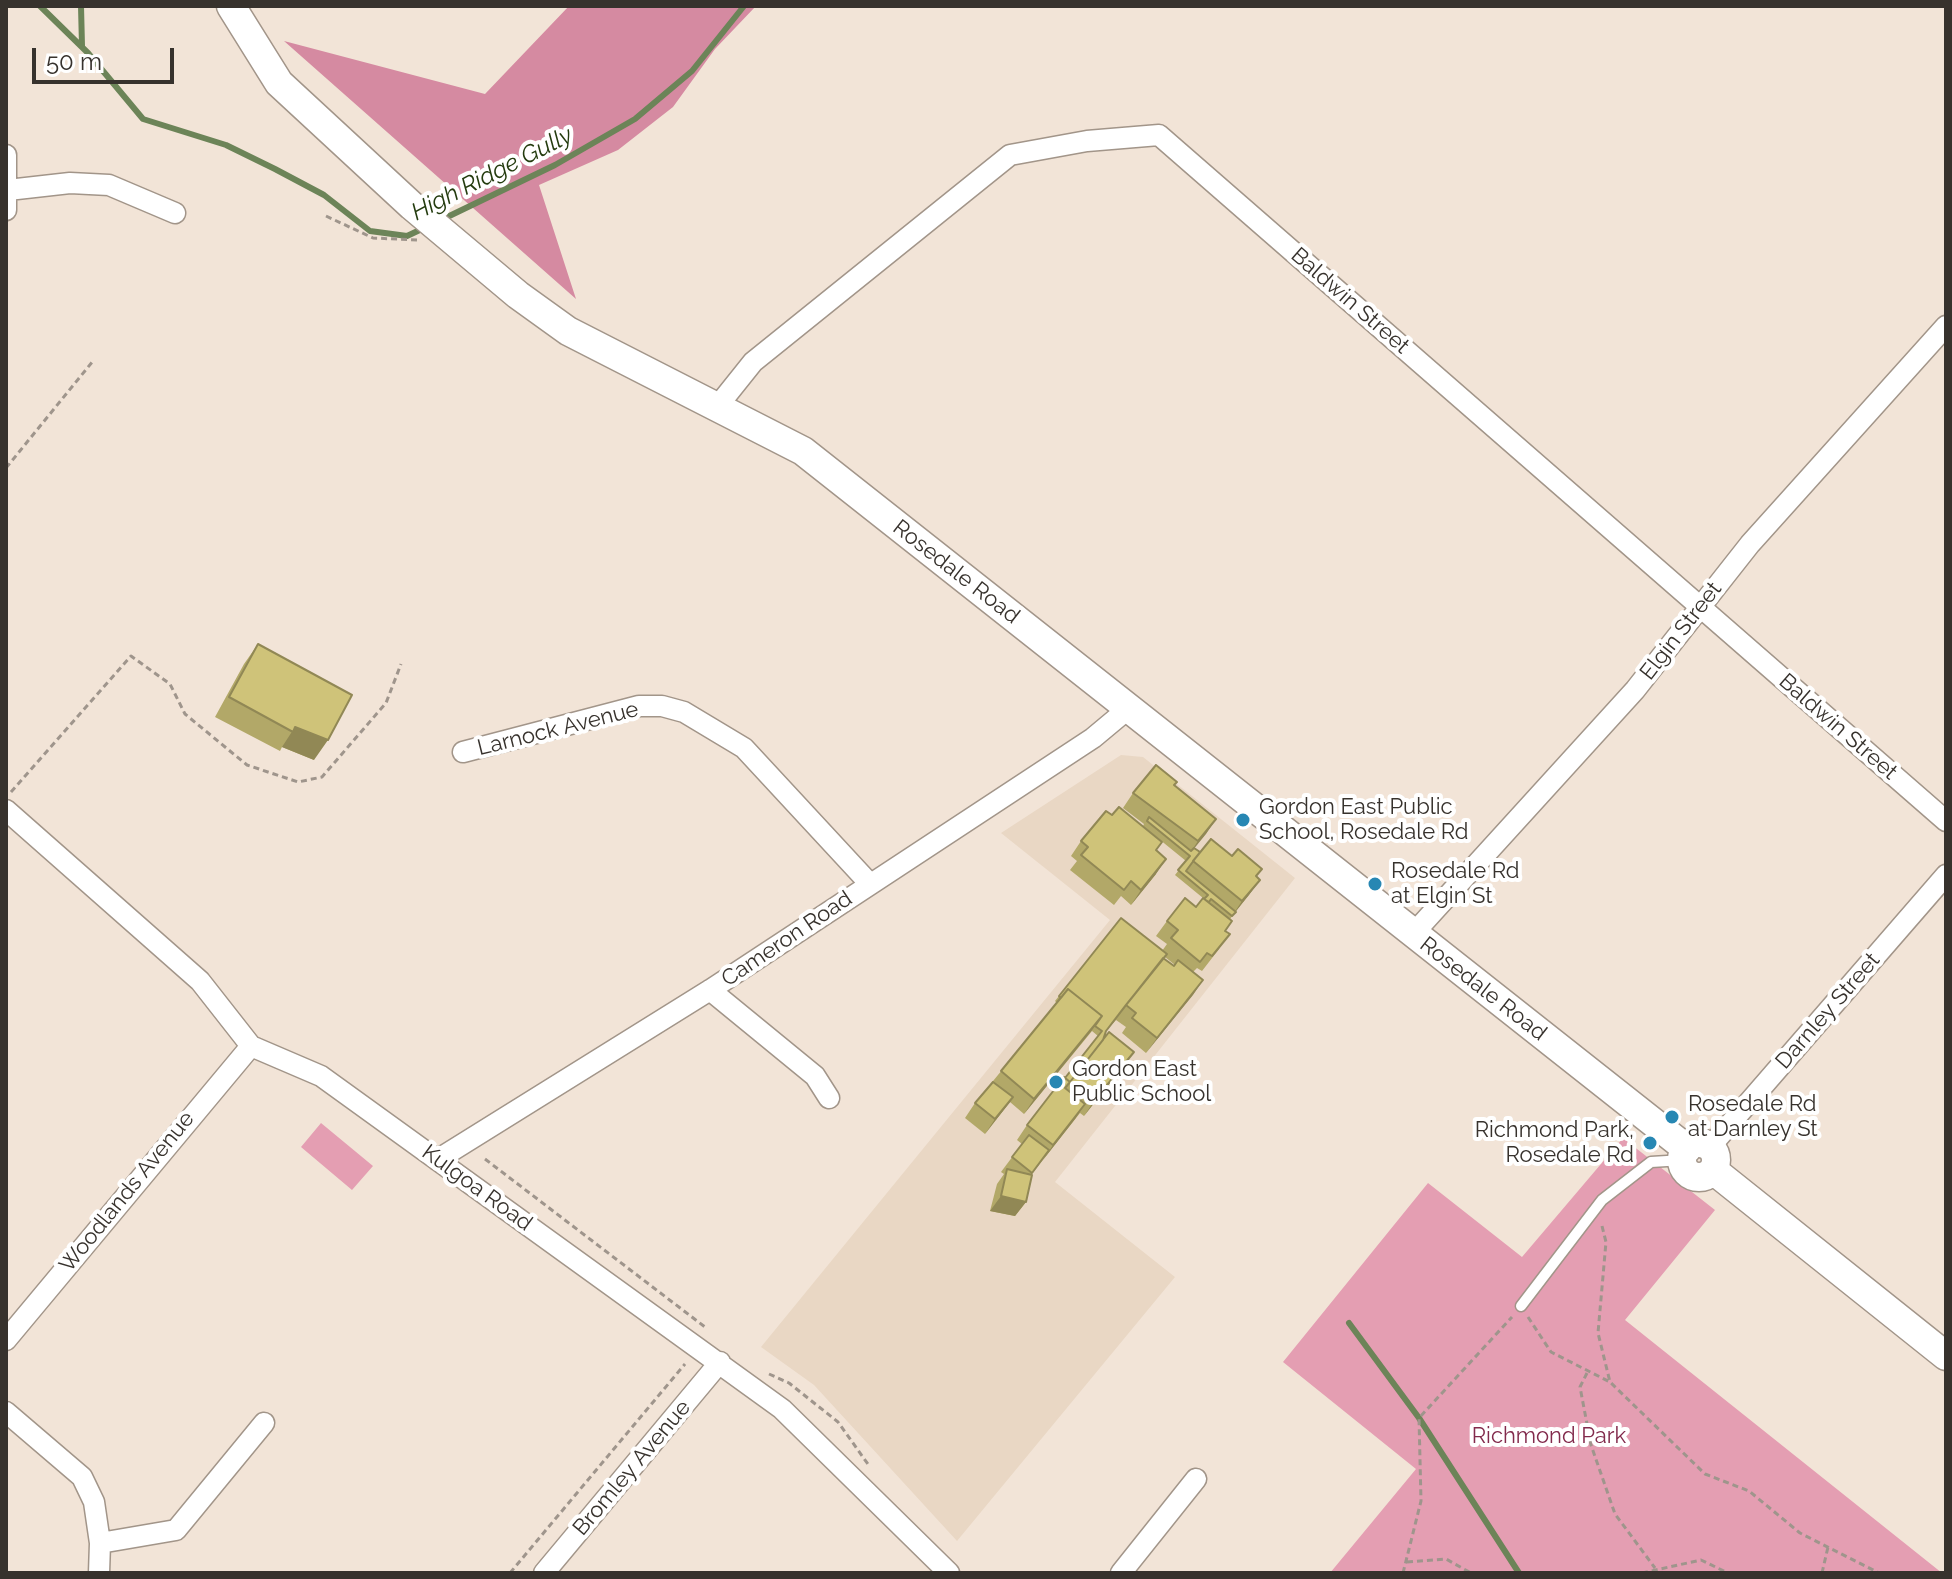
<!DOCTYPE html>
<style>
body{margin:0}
#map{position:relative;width:1952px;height:1579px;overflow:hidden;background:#f2e4d7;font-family:Raleway,sans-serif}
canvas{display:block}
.frame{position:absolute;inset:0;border:8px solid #37322d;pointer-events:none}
.scale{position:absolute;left:32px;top:48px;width:142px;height:36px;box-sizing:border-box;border:4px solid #37322d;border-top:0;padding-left:10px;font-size:24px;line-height:28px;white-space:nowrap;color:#37322d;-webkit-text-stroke:6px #fff;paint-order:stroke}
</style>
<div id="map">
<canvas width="1952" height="1579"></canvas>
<div class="frame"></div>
<div class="scale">50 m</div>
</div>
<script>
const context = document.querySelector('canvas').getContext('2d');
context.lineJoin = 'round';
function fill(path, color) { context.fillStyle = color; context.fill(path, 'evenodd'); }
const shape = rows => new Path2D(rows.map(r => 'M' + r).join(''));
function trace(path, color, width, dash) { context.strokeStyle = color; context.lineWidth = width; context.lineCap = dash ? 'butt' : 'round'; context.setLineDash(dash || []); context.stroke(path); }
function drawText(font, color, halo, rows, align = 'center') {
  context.font = font + ' Raleway,sans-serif'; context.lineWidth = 8; context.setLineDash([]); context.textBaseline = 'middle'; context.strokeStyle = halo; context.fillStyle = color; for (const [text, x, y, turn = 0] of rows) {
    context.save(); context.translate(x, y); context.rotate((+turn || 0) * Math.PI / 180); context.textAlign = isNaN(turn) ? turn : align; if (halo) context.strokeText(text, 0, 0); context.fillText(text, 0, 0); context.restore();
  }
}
fill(shape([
 [1121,755,1143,757,1295,878,1055,1182,1175,1277,957,1541,814,1385,761,1347,1110,920,1001,833]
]), '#e9d7c4');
fill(shape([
 [321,1123,373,1166,352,1190,301,1147],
 [1623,1138,1715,1210,1625,1320,1942,1573,1330,1573,1416,1469,1283,1362,1428,1183,1522,1257]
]), '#e49eb2');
fill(shape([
 [569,6,756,6,715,49,673,107,618,150,539,185,576,299,284,41,485,94]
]), '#d58aa1');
trace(shape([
 [40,6,88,53,143,119,226,145,275,169,324,195,370,231,407,236,424,228],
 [81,6,82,46],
 [441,220,555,165,635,119,692,71,744,6],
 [1349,1323,1419,1418,1519,1573]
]), '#6c8458', 6);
const lane = shape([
 [1521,1306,1602,1200,1651,1162,1683,1160]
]);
const street = shape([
 [6,155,6,210],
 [8,190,70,183,109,185,175,213],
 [717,407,753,362,1010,155,1087,141,1159,135,1946,821],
 [463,752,639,706,662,706,684,712,744,748,870,884],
 [6,810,200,981,251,1046,321,1076,782,1409,949,1573],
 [1413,934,1635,690,1750,544,1946,326],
 [710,990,815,1076,829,1098],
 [1710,1147,1946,875],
 [437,1160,710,990,1093,738,1129,708],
 [6,1340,251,1046],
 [6,1412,82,1477,94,1502,100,1543,99,1573],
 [100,1543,176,1530,264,1423],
 [544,1573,720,1362],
 [1121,1573,1196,1479]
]);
const secondary = shape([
 [231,6,279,83,412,206,518,295,568,331,803,451,1687,1149],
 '1682 1160a17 17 0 1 1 34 0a17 17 0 1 1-34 0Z',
 [1713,1170,1946,1356]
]);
trace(lane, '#a29589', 13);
trace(street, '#a29589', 23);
trace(secondary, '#a29589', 31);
trace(shape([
 [326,216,373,238,417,240],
 [6,468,93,361],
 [11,792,131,656,170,684,185,714,247,765,298,782,322,777,386,703,401,664],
 [485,1159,705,1327],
 [1602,1226,1606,1242,1598,1333,1610,1382,1705,1474,1749,1491,1800,1533,1879,1573],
 [1528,1317,1551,1352,1610,1382],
 [1587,1373,1580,1387,1591,1445,1615,1514,1655,1568],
 [769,1374,789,1383,838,1422,870,1467],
 [1407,1562,1446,1559,1471,1573],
 [510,1573,685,1364],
 [1403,1573,1421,1501,1419,1418,1512,1317],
 [1642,1573,1701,1560,1728,1573],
 [1822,1573,1828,1547]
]), '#9f958c', 3, [6, 4]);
trace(lane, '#fff', 10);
trace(street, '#fff', 20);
trace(secondary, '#fff', 28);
fill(shape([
 [258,644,314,760,282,747,280,751,215,717,244,664],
 [1174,785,1216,819,1194,848,1200,852,1256,877,1260,880,1230,919,1219,949,1202,971,1197,968,1193,972,1203,980,1146,1053,1122,1033,1126,1027,1116,1020,1105,1032,1103,1040,1134,1052,1084,1116,1080,1113,1031,1175,1026,1202,1015,1216,990,1211,997,1184,1004,1174,1001,1172,1022,1144,1017,1140,1027,1125,1098,1036,1092,1031,1024,1114,1010,1102,985,1134,965,1118,975,1103,1057,1003,1055,1001,1059,996,1162,951,1167,944,1156,936,1167,921,1196,907,1203,898,1175,875,1186,861,1143,826,1144,824,1123,808,1133,793],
 [1165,957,1175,965,1174,966,1164,959],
 [1081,841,1156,851,1156,874,1131,905,1121,896,1114,905,1070,870,1077,861,1071,856]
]), '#b2a868');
fill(shape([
 [295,727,328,740,314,760,282,747],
 [1216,819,1206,834,1188,856,1198,841],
 [1166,859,1156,874,1131,905,1141,890],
 [1260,880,1249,895,1232,916,1242,901],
 [1203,980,1193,995,1146,1053,1157,1038],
 [1102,1016,1092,1030,1024,1114,1034,1099],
 [1134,1052,1123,1066,1084,1116,1094,1101],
 [1013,1097,1002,1112,985,1134,995,1119],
 [1085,1104,1075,1119,1043,1160,1053,1145],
 [1001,1196,1026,1202,1015,1216,990,1211]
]), '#918855');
const building = shape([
 [258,644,352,695,328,740,295,727,293,732,229,697,258,644],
 [1156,765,1177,782,1174,785,1216,819,1198,841,1133,793,1156,765],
 [1119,807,1162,842,1156,850,1166,859,1141,890,1131,881,1124,890,1081,855,1088,847,1081,841,1106,811,1112,815,1119,807],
 [1149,817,1191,851,1194,848,1200,852,1186,871,1236,912,1232,916,1211,899,1209,902,1204,899,1208,895,1178,870,1190,856,1147,821,1149,817],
 [1211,839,1232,856,1238,849,1262,869,1256,876,1260,880,1242,901,1193,861,1211,839],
 [1185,898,1196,907,1203,898,1232,921,1225,931,1230,934,1212,956,1207,953,1200,962,1171,938,1178,930,1167,921,1185,898],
 [1121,918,1167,954,1126,1005,1106,1031,1103,1040,1070,1082,1065,1078,1102,1031,1095,1026,1102,1016,1068,989,1061,998,1059,996,1121,918],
 [1163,958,1174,966,1178,960,1203,980,1157,1038,1132,1018,1136,1013,1126,1005,1163,958],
 [1068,989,1102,1016,1034,1099,1001,1071,1068,989],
 [1109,1032,1134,1052,1094,1101,1070,1082,1109,1032],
 [1064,1077,1070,1082,1065,1088,1085,1104,1053,1145,1027,1125,1064,1077],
 [993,1082,1013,1097,995,1119,975,1103,993,1082],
 [1029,1135,1049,1150,1032,1173,1012,1157,1029,1135],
 [1007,1169,1032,1175,1026,1202,1001,1196,1007,1169]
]);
fill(building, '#cfc379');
trace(building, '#918855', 2);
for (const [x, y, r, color] of [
 [1243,820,8,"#2787b3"],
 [1375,884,8,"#2787b3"],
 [1056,1082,8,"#2787b3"],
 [1672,1117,8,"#2787b3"],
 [1650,1143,8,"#2787b3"]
]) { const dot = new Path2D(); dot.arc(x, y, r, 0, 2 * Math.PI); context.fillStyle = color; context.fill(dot); trace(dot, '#fff', 3); }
drawText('22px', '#37322d', '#fff', [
 ["Baldwin Street",1350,301,41],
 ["Rosedale Road",956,572,38],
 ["Elgin Street",1681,631,-52],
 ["Baldwin Street",1838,727,41],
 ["Larnock Avenue",558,729,-14],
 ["Cameron Road",787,939,-34],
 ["Rosedale Road",1483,989,38],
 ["Darnley Street",1828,1011,-49],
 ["Kulgoa Road",477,1188,36],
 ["Woodlands Avenue",127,1192,-51],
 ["Bromley Avenue",632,1468,-50]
]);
drawText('22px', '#37322d', '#fff', [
 ["Gordon East Public",1259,807],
 ["School, Rosedale Rd",1259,832],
 ["Rosedale Rd",1391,871],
 ["at Elgin St",1391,896],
 ["Gordon East",1072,1069],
 ["Public School",1072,1094],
 ["Rosedale Rd",1688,1104],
 ["at Darnley St",1688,1129],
 ["Richmond Park,",1634,1130,"right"],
 ["Rosedale Rd",1634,1155,"right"]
], 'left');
drawText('22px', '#822a4c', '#fff', [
 ["Richmond Park",1549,1436]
]);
drawText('italic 24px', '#243c0f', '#fff', [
 ["High Ridge Gully",492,174,-27]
]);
</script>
